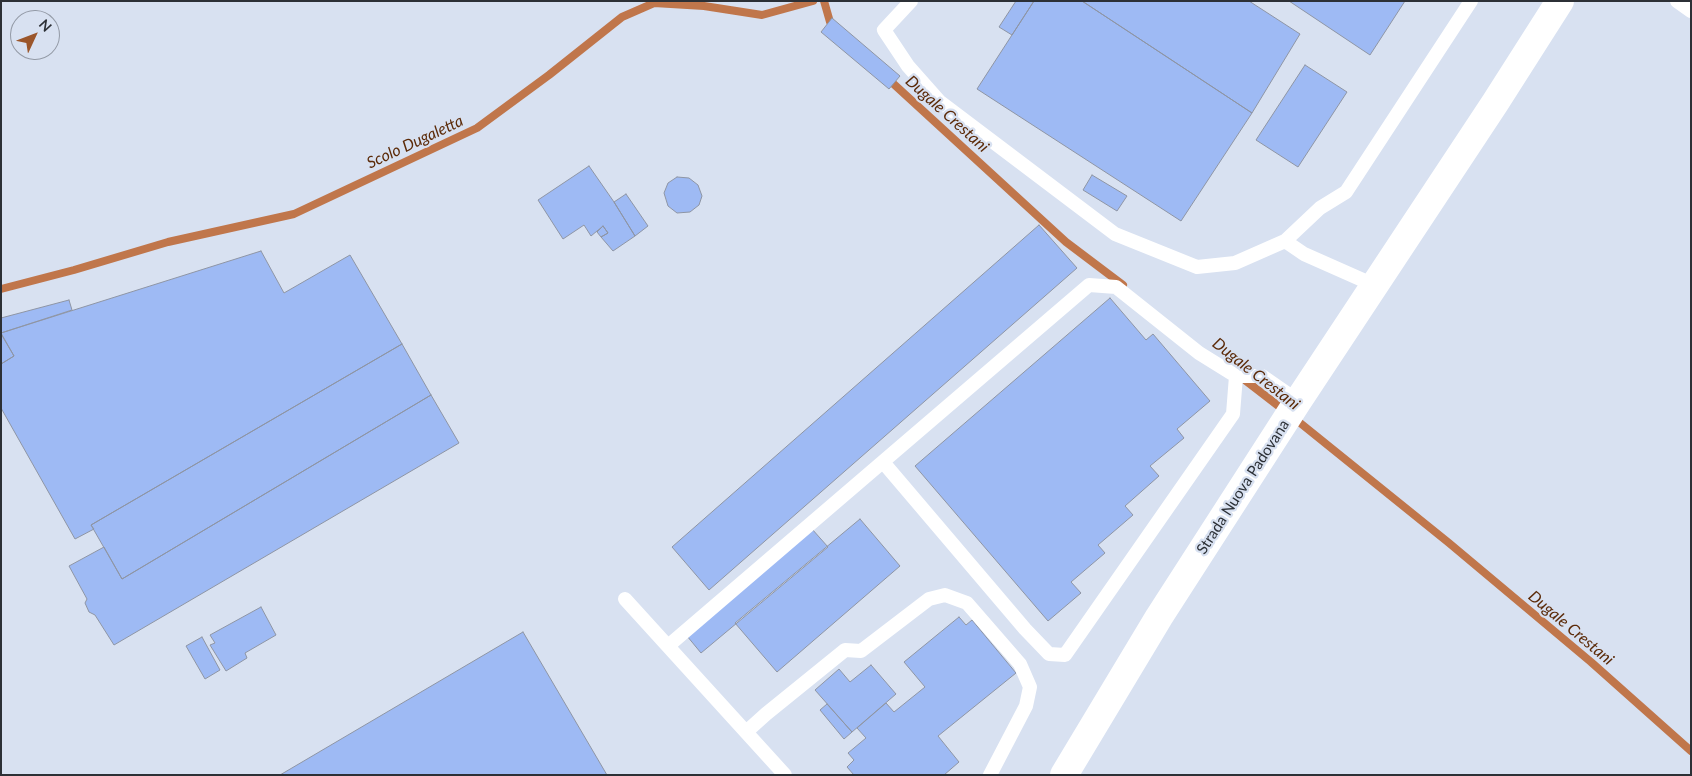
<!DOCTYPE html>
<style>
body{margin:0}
#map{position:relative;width:1692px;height:776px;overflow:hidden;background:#d8e1f1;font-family:Lato,sans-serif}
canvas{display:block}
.frame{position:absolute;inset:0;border:2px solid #2c3036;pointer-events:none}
.north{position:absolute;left:10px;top:10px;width:50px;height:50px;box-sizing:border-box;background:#d8e1f1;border:1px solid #939aa6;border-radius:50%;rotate:47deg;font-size:14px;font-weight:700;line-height:20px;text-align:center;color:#2c3036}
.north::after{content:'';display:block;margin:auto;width:18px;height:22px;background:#9b562b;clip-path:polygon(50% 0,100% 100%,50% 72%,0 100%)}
</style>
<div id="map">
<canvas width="1692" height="776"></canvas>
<div class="frame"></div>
<div class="north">N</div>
</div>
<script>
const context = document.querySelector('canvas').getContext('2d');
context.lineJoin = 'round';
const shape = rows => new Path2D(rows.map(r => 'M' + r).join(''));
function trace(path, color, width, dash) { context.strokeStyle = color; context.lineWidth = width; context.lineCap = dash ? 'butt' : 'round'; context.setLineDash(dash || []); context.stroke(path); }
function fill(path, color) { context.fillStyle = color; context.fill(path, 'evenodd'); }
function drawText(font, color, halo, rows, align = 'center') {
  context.font = font + ' Lato,sans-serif'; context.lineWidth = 4.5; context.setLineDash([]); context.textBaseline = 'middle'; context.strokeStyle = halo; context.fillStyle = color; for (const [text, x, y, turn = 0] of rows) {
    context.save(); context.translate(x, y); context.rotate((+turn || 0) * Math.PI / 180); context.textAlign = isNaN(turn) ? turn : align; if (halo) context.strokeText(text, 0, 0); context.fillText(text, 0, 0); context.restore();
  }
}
trace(shape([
 [824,1,830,22,836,29],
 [886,77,1066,242,1123,285],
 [1,289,74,270,168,242,294,214,477,128,549,75,622,17,654,3,704,6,762,15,813,1],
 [1241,377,1285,411],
 [1294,418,1449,543,1591,662,1691,751]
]), '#c0764b', 8);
const building = shape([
 [1016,1,1034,1,1012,35,999,27,1016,1],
 [1034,1,1082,1,1252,113,1181,221,977,89,1034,1],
 [1082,1,1249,1,1300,34,1252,113,1082,1],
 [1289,1,1405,1,1370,55,1289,1],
 [832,18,900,76,889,89,821,32,832,18],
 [1305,65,1347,92,1298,167,1256,140,1305,65],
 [589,166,614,202,635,236,613,251,601,237,608,233,603,226,591,236,584,225,563,239,538,200,589,166],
 [1092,175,1127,196,1117,211,1083,190,1092,175],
 [677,177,689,178,698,185,702,196,699,205,690,212,677,213,668,206,664,193,668,183,677,177],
 [626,194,648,226,635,236,614,202,626,194],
 [1039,225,1077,268,709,590,672,547,1039,225],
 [603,226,608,233,601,237,597,232,603,226],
 [261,251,284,293,350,255,402,344,91,525,94,529,75,539,1,408,1,364,14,356,1,333,261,251],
 [1110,298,1146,340,1153,334,1210,401,1177,429,1184,438,1150,466,1159,476,1125,506,1133,515,1098,545,1105,553,1071,582,1081,593,1048,621,915,466,1110,298],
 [69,300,72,310,1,333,1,318,69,300],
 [1,334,14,356,1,364,1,334],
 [402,344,431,395,122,579,91,525,402,344],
 [431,395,459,443,114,645,95,615,89,612,85,603,87,599,69,566,104,547,122,579,431,395],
 [860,519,900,566,777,672,735,623,860,519],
 [812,529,828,547,701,653,687,636,812,529],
 [261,607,276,635,245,653,247,658,226,671,210,645,215,643,210,635,261,607],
 [959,617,966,625,972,620,1016,673,938,736,959,762,944,775,854,775,847,767,854,760,848,753,866,738,857,728,886,703,894,712,925,687,904,662,959,617],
 [523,632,607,775,280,775,523,632],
 [202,637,220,670,205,679,186,646,202,637],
 [871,665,896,694,852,732,815,690,839,669,850,682,871,665],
 [827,704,852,732,844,739,820,710,827,704]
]);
fill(building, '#9ebaf4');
trace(building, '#8e95a4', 1);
trace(shape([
 [911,1,884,30,908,66,939,101,1115,234,1197,267,1235,263,1285,241,1320,208,1346,192,1471,1],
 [1677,1,1691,11],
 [1285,241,1304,254,1374,285],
 [883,462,1025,629,1049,654,1065,655,1233,414,1236,376],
 [625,599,785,775],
 [668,646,1089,285,1116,287,1199,353,1236,376,1262,376,1298,401],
 [746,732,766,714,845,650,861,651,929,599,945,595,967,603,1020,664,1030,687,1026,706,990,775]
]), '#fff', 14);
trace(shape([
 [1064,775,1159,617,1298,401,1495,103,1560,1]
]), '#fff', 28);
drawText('15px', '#2c3036', '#d8e1f1', [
 ["Strada Nuova Padovana",1243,487,-57]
]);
drawText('italic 16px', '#5b2a08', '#d8e1f1', [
 ["Dugale Crestani",947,114,42],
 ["Scolo Dugaletta",415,142,-25],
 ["Dugale Crestani",1256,374,38],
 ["Dugale Crestani",1571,628,40]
]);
</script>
